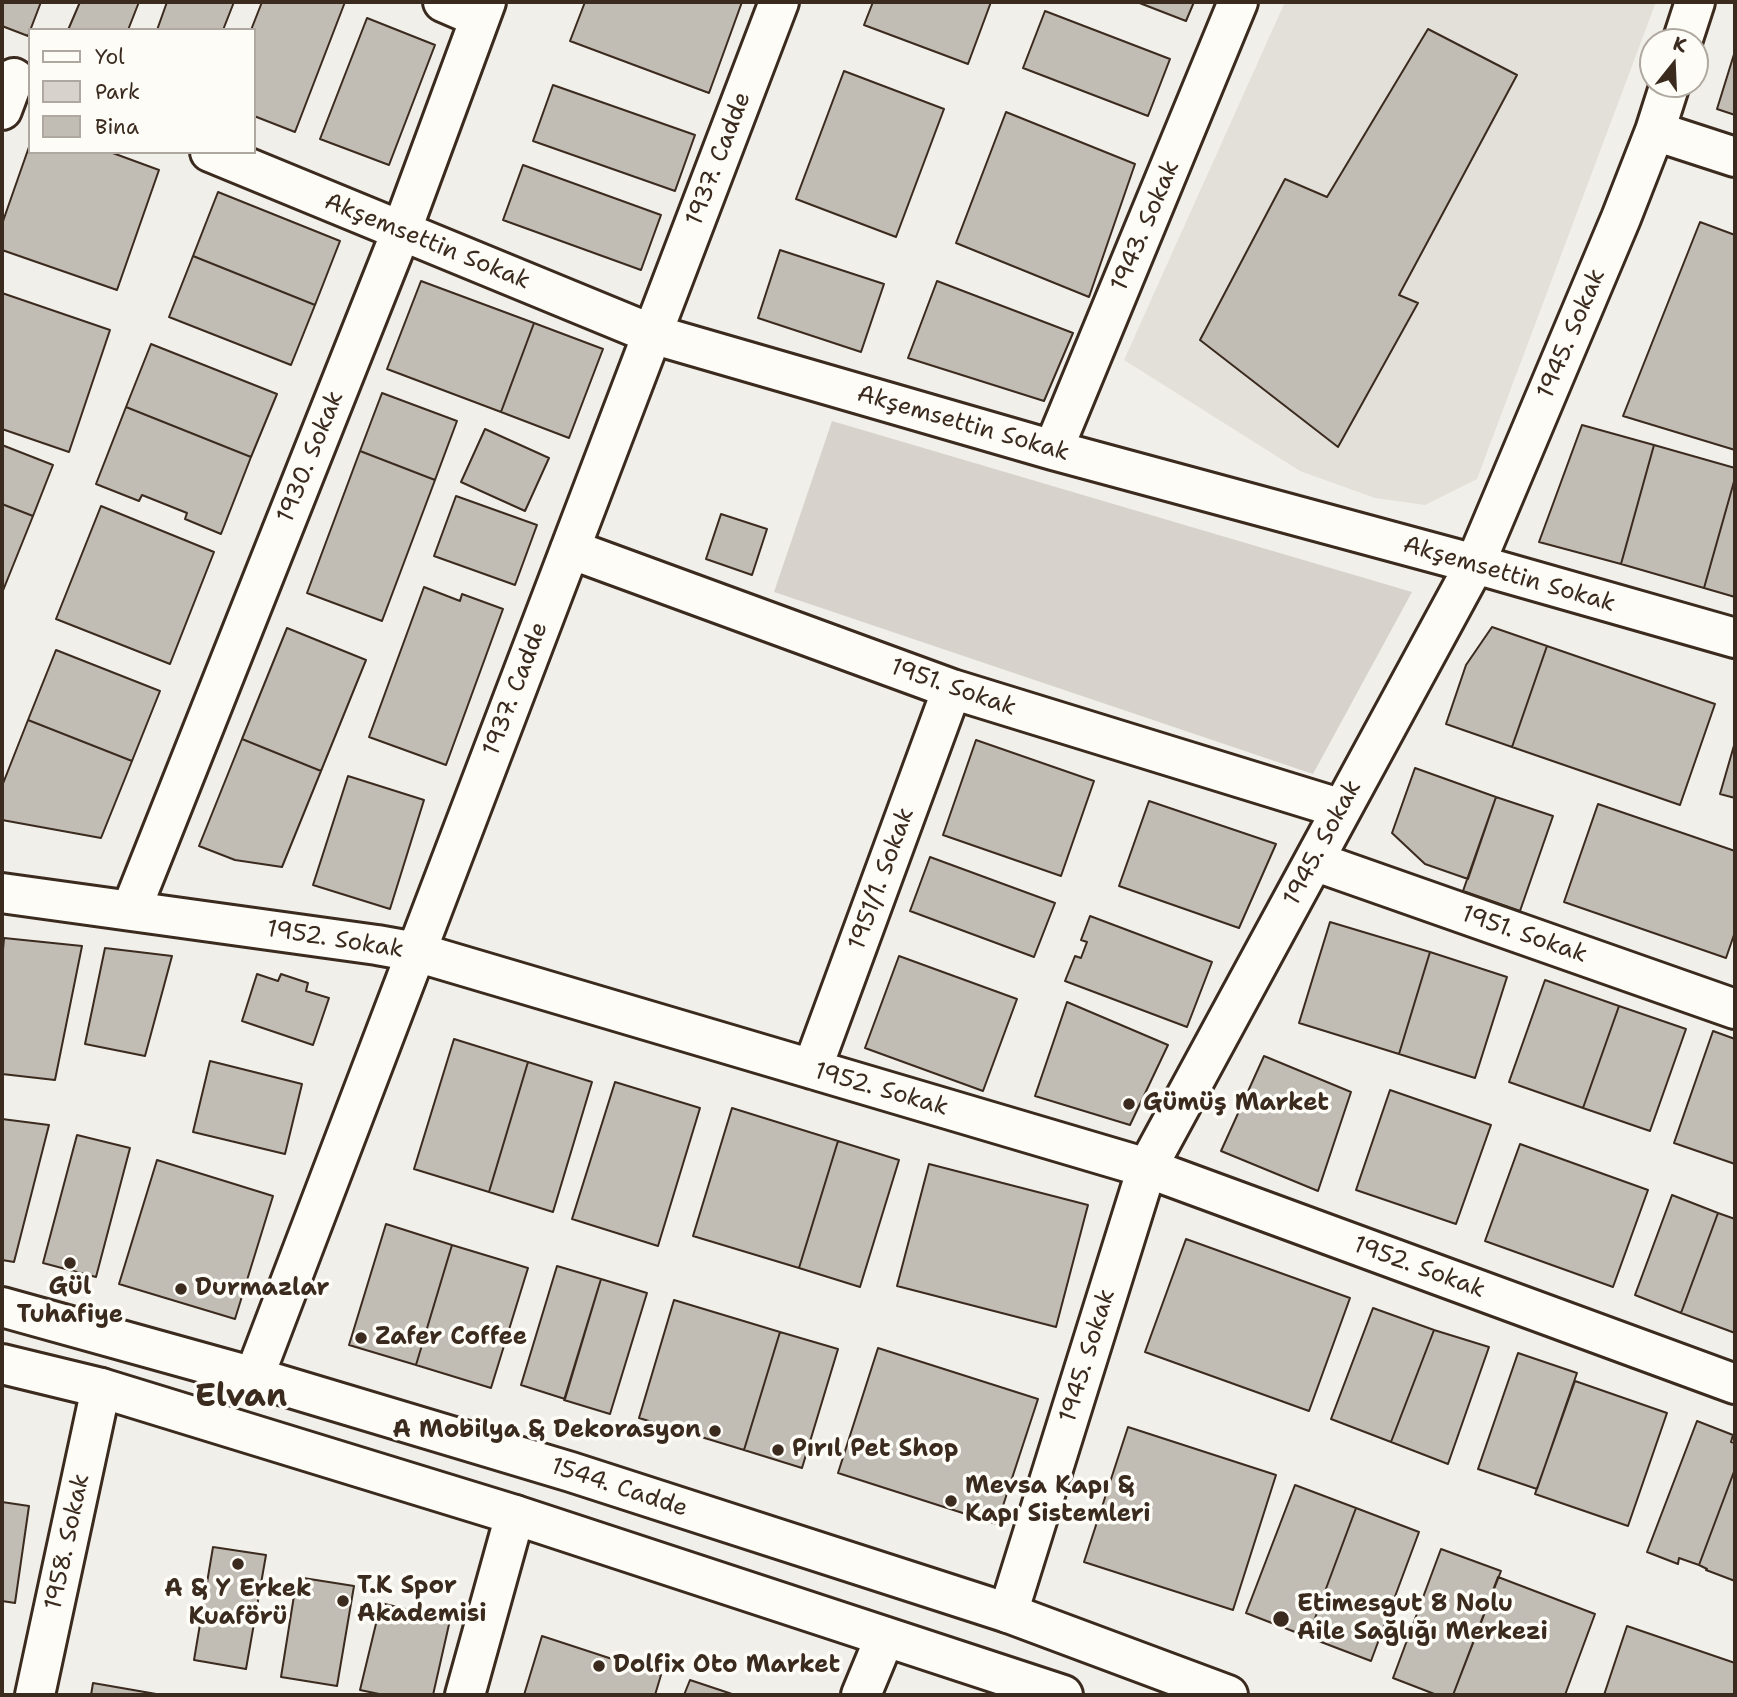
<!DOCTYPE html>
<meta charset="utf-8">
<style>
body{margin:0}
#map{position:relative;width:1737px;height:1697px;overflow:hidden;background:#f1efea;font-family:"Shantell Sans",sans-serif}
canvas{display:block}
.frame{position:absolute;inset:0;border:4px solid #3b2a1e;pointer-events:none}
.legend{position:absolute;left:28px;top:28px;width:228px;height:126px;box-sizing:border-box;background:#fdfcf7;border:2px solid #afa8a0;margin:0;padding:9px 12px;list-style:none;font-size:21px;color:#3b2a1e}
.legend li{display:flex;align-items:center;gap:14px;height:35px}
.legend b{width:35px;border:2px solid #afa8a0}
.north{position:absolute;left:1639px;top:28px;width:70px;height:70px;box-sizing:border-box;background:#fdfcf7;border:2px solid #afa8a0;border-radius:50%;rotate:18deg;font-size:19px;font-weight:700;line-height:28px;text-align:center;color:#3b2a1e}
.north::after{content:'';display:block;margin:auto;width:24px;height:32px;background:#3b2a1e;clip-path:polygon(50% 0,100% 100%,50% 72%,0 100%)}
</style>
<div id="map">
<canvas width="1737" height="1697"></canvas>
<div class="frame"></div>
<ul class="legend">
<li><b style="height:9px;background:#fdfcf7"></b>Yol</li>
<li><b style="height:19px;background:#d7d2cc"></b>Park</li>
<li><b style="height:19px;background:#c1bcb4"></b>Bina</li>
</ul>
<div class="north">K</div>
</div>
<script>
const context = document.querySelector('canvas').getContext('2d');
context.lineJoin = 'round';
function fill(path, color) { context.fillStyle = color; context.fill(path, 'evenodd'); }
const shape = rows => new Path2D(rows.map(r => 'M' + r).join(''));
function trace(path, color, width, dash) { context.strokeStyle = color; context.lineWidth = width; context.lineCap = dash ? 'butt' : 'round'; context.setLineDash(dash || []); context.stroke(path); }
function drawText(font, color, halo, rows, align = 'center') {
  context.font = font + ' "Shantell Sans",sans-serif'; context.lineWidth = 7; context.setLineDash([]); context.textBaseline = 'middle'; context.strokeStyle = halo; context.fillStyle = color; for (const [text, x, y, turn = 0] of rows) {
    context.save(); context.translate(x, y); context.rotate((+turn || 0) * Math.PI / 180); context.textAlign = isNaN(turn) ? turn : align; if (halo) context.strokeText(text, 0, 0); context.fillText(text, 0, 0); context.restore();
  }
}
fill(shape([
 [1285,2,1656,2,1477,479,1425,505,1375,498,1300,471,1124,360]
]), '#e3e0da');
fill(shape([
 [832,421,1412,592,1313,774,774,592]
]), '#d7d2cc');
const building = shape([
 [2,2,41,2,28,36,2,26,2,2],
 [80,2,139,2,128,30,68,30,80,2],
 [167,2,234,2,223,30,157,30,167,2],
 [262,2,345,2,295,132,254,116,254,30,251,30,262,2],
 [585,2,742,2,709,93,570,41,585,2],
 [873,2,991,2,968,64,864,25,873,2],
 [1137,2,1194,2,1186,21,1137,2],
 [1045,11,1170,59,1148,116,1023,68,1045,11],
 [367,18,435,45,389,165,320,139,367,18],
 [1428,29,1517,75,1399,295,1418,303,1338,447,1200,340,1285,179,1327,197,1428,29],
 [1735,51,1735,115,1717,109,1735,51],
 [844,71,944,109,896,237,796,199,844,71],
 [553,85,695,135,675,191,533,141,553,85],
 [1006,112,1135,164,1089,297,956,243,1006,112],
 [30,144,30,152,110,152,159,170,117,290,2,250,2,224,30,144],
 [523,165,661,215,641,270,503,220,523,165],
 [218,192,340,241,315,305,193,256,218,192],
 [1700,222,1735,235,1735,450,1623,416,1700,222],
 [780,250,884,284,861,352,758,318,780,250],
 [193,256,315,305,291,365,169,317,193,256],
 [421,281,534,323,501,412,387,369,421,281],
 [937,281,1073,333,1044,401,908,358,937,281],
 [2,293,110,330,69,452,2,429,2,293],
 [534,323,603,349,569,438,501,412,534,323],
 [151,344,277,394,251,457,126,407,151,344],
 [382,393,457,421,435,480,360,451,382,393],
 [126,407,251,457,221,534,185,519,187,513,142,495,139,501,96,484,126,407],
 [1582,425,1654,445,1621,564,1539,542,1582,425],
 [485,429,549,458,525,511,461,482,485,429],
 [2,445,53,465,33,516,2,504,2,445],
 [1654,445,1735,468,1735,478,1704,588,1621,564,1654,445],
 [360,451,435,480,382,621,307,593,360,451],
 [1735,478,1735,597,1704,588,1735,478],
 [456,496,537,525,515,585,434,556,456,496],
 [2,504,33,516,2,593,2,504],
 [101,506,214,552,170,664,56,619,101,506],
 [721,514,767,529,752,575,706,559,721,514],
 [424,587,460,601,462,594,503,609,446,765,369,737,424,587],
 [1492,627,1547,646,1512,747,1446,724,1466,665,1492,627],
 [287,628,366,660,321,771,242,739,287,628],
 [1547,646,1715,704,1680,805,1512,747,1547,646],
 [56,650,160,691,132,761,28,720,56,650],
 [28,720,132,761,101,838,2,820,2,786,28,720],
 [242,739,321,771,282,867,235,860,199,846,242,739],
 [976,740,1094,781,1061,876,943,835,976,740],
 [1735,742,1735,798,1720,794,1735,742],
 [1415,768,1496,797,1468,879,1425,864,1392,833,1415,768],
 [348,776,424,800,390,909,313,885,348,776],
 [1496,797,1553,816,1520,911,1463,891,1496,797],
 [1149,801,1276,844,1239,928,1119,886,1149,801],
 [1598,804,1735,851,1735,932,1726,958,1564,902,1598,804],
 [930,857,1055,903,1034,957,910,911,930,857],
 [1090,916,1212,962,1187,1027,1065,981,1075,956,1081,958,1087,942,1081,940,1090,916],
 [1330,922,1430,952,1399,1054,1299,1023,1330,922],
 [4,938,82,946,55,1080,2,1074,2,961,4,938],
 [105,948,172,956,145,1056,85,1044,105,948],
 [1430,952,1507,977,1475,1078,1399,1054,1430,952],
 [899,956,1017,999,983,1091,865,1048,899,956],
 [257,974,278,981,281,974,308,983,306,991,329,998,313,1045,242,1021,257,974],
 [1545,980,1619,1006,1583,1108,1509,1082,1545,980],
 [1067,1002,1168,1045,1130,1125,1035,1096,1067,1002],
 [1619,1006,1686,1029,1650,1131,1583,1108,1619,1006],
 [1713,1031,1735,1039,1735,1164,1674,1143,1713,1031],
 [454,1039,528,1062,489,1192,414,1169,454,1039],
 [1264,1056,1351,1092,1318,1191,1221,1151,1264,1056],
 [210,1061,302,1084,285,1154,193,1132,210,1061],
 [528,1062,592,1082,553,1212,489,1192,528,1062],
 [615,1082,700,1108,658,1246,572,1219,615,1082],
 [1390,1090,1491,1125,1456,1224,1356,1190,1390,1090],
 [732,1108,838,1141,799,1268,693,1236,732,1108],
 [2,1119,49,1125,14,1262,2,1260,2,1119],
 [77,1135,130,1148,96,1277,43,1263,77,1135],
 [838,1141,899,1160,860,1287,799,1268,838,1141],
 [1520,1144,1648,1190,1613,1287,1485,1241,1520,1144],
 [157,1160,273,1196,235,1319,119,1284,157,1160],
 [929,1164,1088,1205,1056,1327,897,1286,929,1164],
 [1672,1195,1718,1213,1681,1313,1635,1295,1672,1195],
 [1718,1213,1735,1219,1735,1333,1681,1313,1718,1213],
 [386,1224,452,1245,416,1365,349,1345,386,1224],
 [1186,1239,1350,1298,1309,1411,1145,1352,1186,1239],
 [452,1245,528,1268,491,1388,416,1365,452,1245],
 [557,1266,601,1279,565,1399,521,1385,557,1266],
 [601,1279,647,1293,610,1414,564,1400,601,1279],
 [674,1300,780,1332,744,1450,639,1418,674,1300],
 [1373,1308,1434,1330,1391,1442,1331,1419,1373,1308],
 [1434,1330,1489,1347,1448,1464,1391,1442,1434,1330],
 [780,1332,838,1349,802,1468,744,1450,780,1332],
 [878,1348,1038,1399,997,1524,838,1473,878,1348],
 [1518,1353,1577,1373,1537,1489,1478,1469,1518,1353],
 [1575,1381,1667,1413,1628,1526,1535,1494,1575,1381],
 [1697,1421,1733,1435,1731,1442,1735,1443,1735,1469,1699,1565,1679,1558,1678,1564,1647,1552,1697,1421],
 [1128,1427,1276,1475,1233,1610,1084,1562,1128,1427],
 [1735,1469,1735,1581,1706,1570,1707,1569,1699,1565,1735,1469],
 [1295,1485,1356,1508,1308,1637,1246,1613,1295,1485],
 [2,1502,29,1506,15,1603,2,1601,2,1502],
 [1356,1508,1419,1532,1371,1661,1308,1637,1356,1508],
 [213,1547,266,1555,246,1669,194,1660,213,1547],
 [1441,1549,1501,1571,1453,1695,1437,1695,1393,1678,1441,1549],
 [297,1577,354,1586,337,1686,281,1677,297,1577],
 [1498,1577,1595,1614,1565,1695,1453,1695,1498,1577],
 [381,1603,450,1620,433,1695,384,1695,360,1690,381,1603],
 [1627,1626,1735,1663,1735,1695,1604,1695,1627,1626],
 [542,1636,661,1675,655,1695,524,1695,542,1636],
 [690,1680,735,1695,684,1695,690,1680],
 [93,1683,162,1695,91,1695,93,1683]
]);
fill(building, '#c1bcb4');
trace(building, '#3b2a1e', 2);
const minor = shape([
 [443,2,480,18],
 [1682,42,1695,2],
 [2,110,14,78],
 [1655,131,1735,157],
 [210,152,652,334,1053,450,1475,564,1735,638],
 [1053,450,1238,2],
 [570,549,952,689,1342,809],
 [1314,861,1735,1009],
 [2,893,377,945,416,952,1147,1168,1735,1384],
 [131,910,401,232,486,2],
 [812,1069,952,689],
 [254,1377,779,2],
 [1008,1613,1147,1168,1475,564,1621,218,1655,131,1670,84],
 [35,1695,101,1388],
 [465,1695,515,1515],
 [861,1695,885,1637]
]);
const major = shape([
 [2,1307,254,1377,571,1472,1008,1613,1228,1695],
 [2,1364,101,1388,515,1515,1063,1695]
]);
trace(minor, '#3b2a1e', 44);
trace(major, '#3b2a1e', 44);
trace(minor, '#fdfcf7', 38);
trace(major, '#fdfcf7', 38);
for (const [x, y, r, color] of [
 [1129,1104,7,"#3b2a1e"],
 [70,1263,7,"#3b2a1e"],
 [181,1289,7,"#3b2a1e"],
 [361,1338,7,"#3b2a1e"],
 [715,1431,7,"#3b2a1e"],
 [778,1450,7,"#3b2a1e"],
 [951,1501,7,"#3b2a1e"],
 [238,1564,7,"#3b2a1e"],
 [343,1601,7,"#3b2a1e"],
 [1281,1619,9,"#3b2a1e"],
 [599,1666,7,"#3b2a1e"]
]) { const dot = new Path2D(); dot.arc(x, y, r, 0, 2 * Math.PI); context.fillStyle = color; context.fill(dot); trace(dot, '#fdfcf7', 2.5); }
drawText('24px', '#3b2a1e', '#fdfcf7', [
 ["1937. Cadde",719,159,-69],
 ["1943. Sokak",1146,226,-67],
 ["Akşemsettin Sokak",427,242,22],
 ["1945. Sokak",1572,334,-67],
 ["Akşemsettin Sokak",963,424,16],
 ["1930. Sokak",311,457,-68],
 ["Akşemsettin Sokak",1509,575,16],
 ["1951. Sokak",953,688,19],
 ["1937. Cadde",516,689,-69],
 ["1945. Sokak",1323,843,-62],
 ["1951/1. Sokak",882,879,-70],
 ["1951. Sokak",1524,935,19],
 ["1952. Sokak",335,940,9],
 ["1952. Sokak",881,1090,16],
 ["1952. Sokak",1419,1268,20],
 ["1945. Sokak",1088,1356,-73],
 ["1544. Cadde",619,1488,18],
 ["1958. Sokak",68,1542,-78]
]);
drawText('bold 24px', '#3b2a1e', '#fdfcf7', [
 ["Gümüş Market",1143,1104],
 ["Gül",70,1288,"center"],
 ["Tuhafiye",70,1316,"center"],
 ["Durmazlar",195,1289],
 ["Zafer Coffee",375,1338],
 ["A Mobilya & Dekorasyon",701,1431,"right"],
 ["Pırıl Pet Shop",792,1450],
 ["Mevsa Kapı &",965,1487],
 ["Kapı Sistemleri",965,1515],
 ["T.K Spor",357,1587],
 ["Akademisi",357,1615],
 ["A & Y Erkek",238,1590,"center"],
 ["Kuaförü",238,1618,"center"],
 ["Etimesgut 8 Nolu",1297,1605],
 ["Aile Sağlığı Merkezi",1297,1633],
 ["Dolfix Oto Market",613,1666]
], 'left');
drawText('bold 32px', '#3b2a1e', '#fdfcf7', [
 ["Elvan",241,1398]
]);
</script>
